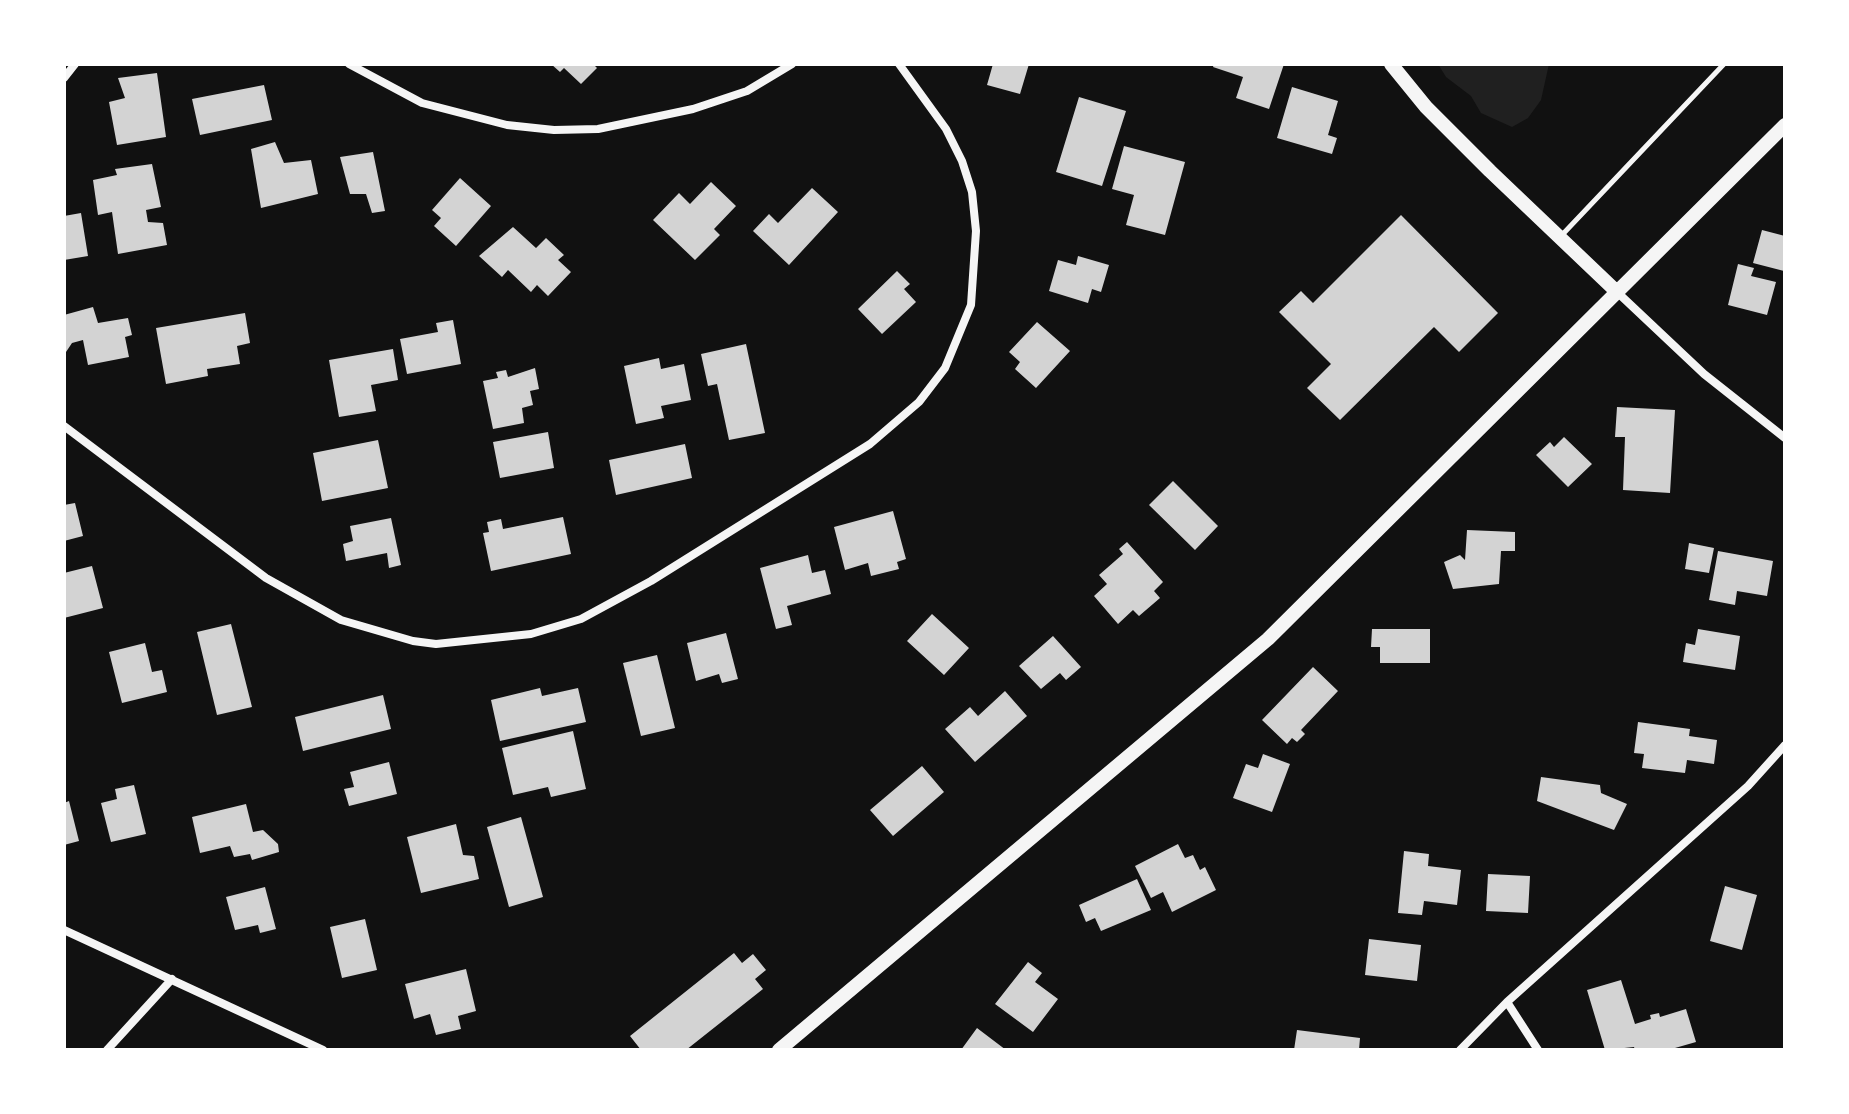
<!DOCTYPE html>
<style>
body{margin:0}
#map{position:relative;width:1849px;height:1114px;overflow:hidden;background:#111;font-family:Helvetica,sans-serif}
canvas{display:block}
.frame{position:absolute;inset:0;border:66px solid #fff;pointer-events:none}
</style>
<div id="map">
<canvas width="1849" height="1114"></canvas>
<div class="frame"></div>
</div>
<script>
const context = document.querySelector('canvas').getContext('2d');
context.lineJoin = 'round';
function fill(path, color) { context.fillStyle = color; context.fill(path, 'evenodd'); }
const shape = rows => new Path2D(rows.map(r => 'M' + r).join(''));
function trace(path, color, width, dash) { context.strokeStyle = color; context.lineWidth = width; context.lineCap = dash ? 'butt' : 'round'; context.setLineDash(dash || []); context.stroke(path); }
fill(shape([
 [1438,64,1549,64,1541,100,1528,118,1512,127,1481,113,1471,96,1446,77]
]), '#202020');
fill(shape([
 [551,64,593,64,597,68,581,84,564,68,560,72],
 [993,64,1029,64,1020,94,987,85],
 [1214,64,1284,64,1269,109,1236,98,1243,77,1213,67],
 [157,73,166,137,117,145,109,102,125,98,118,78],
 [264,85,272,120,200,135,192,99],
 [1292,87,1338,101,1328,135,1337,138,1332,154,1277,138],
 [1079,97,1126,111,1102,186,1056,172],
 [275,142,284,163,311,160,318,194,261,208,251,149],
 [1124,146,1185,162,1165,235,1126,225,1134,195,1112,189],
 [373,152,385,211,372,213,366,194,350,194,340,157],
 [152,164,161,207,146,210,148,222,163,223,167,245,118,254,112,212,98,215,93,180,117,175,115,169],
 [460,178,491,206,456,246,434,226,441,218,432,210],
 [711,182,736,206,714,229,720,235,695,260,653,220,679,193,690,204],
 [812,188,838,212,789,265,753,231,769,214,778,223],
 [81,213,88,256,64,260,64,216],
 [1401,215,1498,313,1459,352,1434,327,1340,420,1307,388,1331,364,1279,312,1301,291,1313,303],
 [513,227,536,248,546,238,564,255,558,260,571,272,548,296,537,285,531,292,508,270,502,277,479,256],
 [1762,230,1785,236,1784,271,1753,263],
 [1078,256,1109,265,1101,292,1092,289,1088,303,1049,291,1058,260,1076,265],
 [1738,264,1754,268,1751,276,1776,282,1767,315,1728,305],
 [897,271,910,284,904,289,916,302,882,334,858,309],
 [93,307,98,323,128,318,132,335,125,337,129,357,88,365,83,340,72,343,64,355,64,315],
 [245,313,250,343,237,346,240,364,207,369,208,376,166,384,156,328],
 [453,320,461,364,407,374,400,339,438,332,436,323],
 [1037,322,1070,351,1036,388,1015,369,1020,362,1009,352],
 [746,344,765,433,729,440,717,384,708,386,701,354],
 [393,349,398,380,371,385,376,411,339,417,329,360],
 [659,358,661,369,684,364,691,400,661,406,664,418,636,424,624,366],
 [535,368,539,389,530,391,533,405,522,408,524,423,493,429,483,381,498,378,496,372,506,370,508,377],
 [1617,407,1675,410,1670,493,1623,490,1625,437,1615,437],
 [548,432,554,468,500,478,493,442],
 [1564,437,1592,464,1568,487,1536,455,1550,442,1554,447],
 [378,440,388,488,322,501,313,453],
 [685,444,692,478,616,495,609,460],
 [1173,481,1218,526,1195,550,1149,505],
 [75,503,83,536,64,541,64,505],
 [893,511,906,559,897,562,899,569,871,576,868,563,845,570,834,527],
 [563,517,571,554,491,571,483,533,489,532,487,522,501,519,503,529],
 [391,518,401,565,389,568,387,553,346,561,343,544,353,541,350,526],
 [1467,530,1515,532,1515,551,1501,551,1499,584,1453,589,1444,562,1460,555,1465,560],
 [1127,542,1163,582,1154,591,1160,598,1139,616,1133,610,1118,624,1094,596,1107,584,1099,575,1123,554,1119,549],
 [1689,543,1714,548,1709,573,1685,569],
 [1718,551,1773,561,1767,596,1737,591,1735,605,1709,600],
 [808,555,812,573,825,570,831,594,787,606,792,625,776,629,760,568],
 [92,566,103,608,64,618,64,573],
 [932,614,969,648,944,675,907,641],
 [231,624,252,707,217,715,197,632],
 [1372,629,1430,629,1430,663,1380,663,1380,647,1371,647],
 [1698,629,1740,636,1735,670,1683,662,1686,643,1695,645],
 [726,633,738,679,722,683,719,674,696,681,687,643],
 [1053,636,1081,667,1066,680,1060,673,1041,689,1019,666],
 [145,643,152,672,162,670,167,692,122,703,109,652],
 [657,655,675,728,641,736,623,663],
 [1313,667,1338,691,1301,730,1305,734,1297,742,1292,738,1287,744,1262,720],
 [540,688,542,696,578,688,586,722,500,741,491,700],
 [1005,691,1027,716,975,762,945,729,970,707,978,716],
 [383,695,391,729,303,751,295,717],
 [1638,722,1690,729,1689,736,1717,740,1714,764,1687,760,1685,773,1642,768,1644,754,1634,753],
 [573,731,586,789,551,797,548,787,513,795,502,748],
 [1263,754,1290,764,1272,812,1233,798,1246,764,1258,768],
 [389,762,397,794,349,806,344,789,354,787,350,772],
 [922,766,944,792,893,836,870,810],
 [1541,777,1600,785,1601,793,1627,804,1614,830,1537,801],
 [134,785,146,834,111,842,101,803,117,799,115,789],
 [69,801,79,841,64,845,64,803],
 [246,804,253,832,263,830,278,844,279,852,252,860,250,854,234,857,230,846,200,853,192,817],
 [521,817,543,897,509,907,487,827],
 [456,824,463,855,474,856,479,879,421,893,407,837],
 [1178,844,1185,858,1193,855,1200,870,1205,867,1216,890,1172,912,1163,892,1151,898,1135,866],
 [1404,851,1429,854,1428,866,1461,870,1457,905,1424,901,1422,915,1398,913],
 [1488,874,1530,876,1528,913,1486,911],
 [1137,879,1151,910,1101,931,1095,918,1086,922,1079,905],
 [1725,886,1757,895,1742,950,1710,941],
 [265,887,276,929,260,933,258,925,235,930,226,897],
 [365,919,377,970,342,978,330,927],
 [1369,939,1421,945,1417,981,1365,975],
 [734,953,742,963,753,954,766,970,755,979,763,989,686,1050,641,1050,630,1036],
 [1028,962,1042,973,1035,982,1058,999,1033,1032,995,1004],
 [466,969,476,1011,458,1016,461,1029,436,1035,430,1014,414,1019,405,984],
 [1621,980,1635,1024,1651,1019,1650,1015,1659,1013,1660,1017,1686,1009,1696,1042,1668,1050,1635,1050,1634,1047,1605,1050,1587,990],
 [977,1028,1006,1050,961,1050],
 [1297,1030,1360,1038,1359,1050,1294,1050]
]), '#d3d3d3');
trace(shape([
 [1561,236,1724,64]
]), '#f5f5f5', 5);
trace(shape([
 [349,64,422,103,507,125,554,130,598,129,693,109,747,91,792,64],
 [64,78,75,64],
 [1617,292,1704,374,1785,438],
 [64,426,266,578,341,620,413,641,436,644,531,634,581,619,651,581,870,444,919,402,945,368,971,305,976,231,972,192,962,161,946,129,899,64],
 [64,930,323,1050],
 [1507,1002,1538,1050],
 [107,1050,172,979],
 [1460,1050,1507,1002,1748,786,1785,745]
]), '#f5f5f5', 8);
trace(shape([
 [1391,64,1426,107,1490,171,1617,292],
 [779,1050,1268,639,1785,125]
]), '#f5f5f5', 14);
</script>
